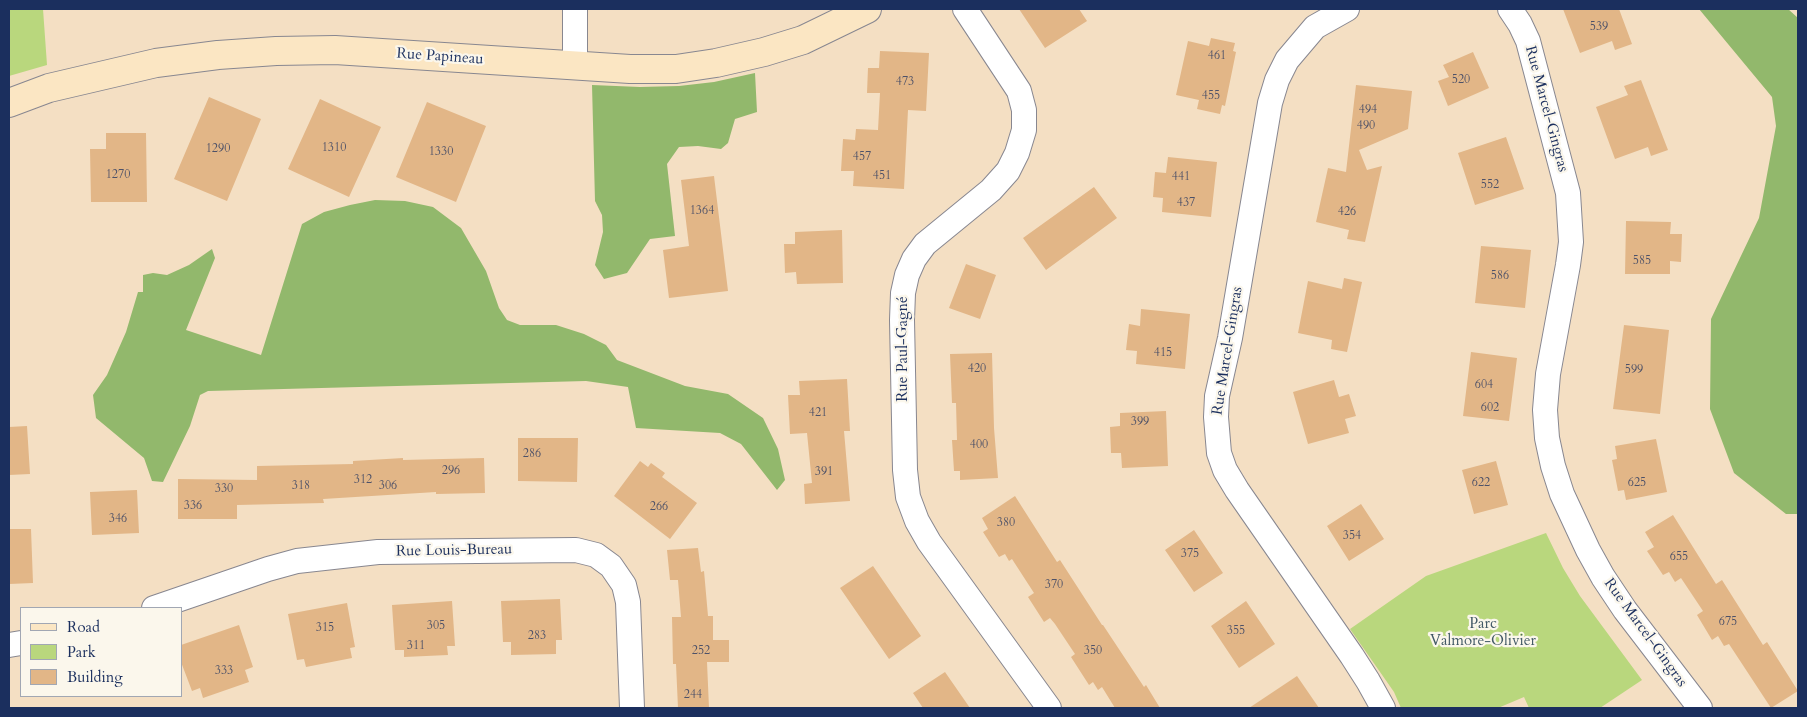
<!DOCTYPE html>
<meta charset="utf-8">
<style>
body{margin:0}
#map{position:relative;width:1807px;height:717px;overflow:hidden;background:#f4dfc3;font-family:Cardo,serif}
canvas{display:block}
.frame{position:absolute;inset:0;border:10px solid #1b2f5e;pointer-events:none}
.legend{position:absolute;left:20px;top:607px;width:162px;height:90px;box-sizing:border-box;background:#fbf7ec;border:1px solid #a1a7b3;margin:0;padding:6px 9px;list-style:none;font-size:15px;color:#1b2f5e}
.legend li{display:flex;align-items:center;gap:10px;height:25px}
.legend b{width:25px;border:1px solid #a1a7b3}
</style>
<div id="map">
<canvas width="1807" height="717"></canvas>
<div class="frame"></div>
<ul class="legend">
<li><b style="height:6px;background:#fbe6c3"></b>Road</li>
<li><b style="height:14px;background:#b9d77d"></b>Park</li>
<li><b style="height:14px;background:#e2b687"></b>Building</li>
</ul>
</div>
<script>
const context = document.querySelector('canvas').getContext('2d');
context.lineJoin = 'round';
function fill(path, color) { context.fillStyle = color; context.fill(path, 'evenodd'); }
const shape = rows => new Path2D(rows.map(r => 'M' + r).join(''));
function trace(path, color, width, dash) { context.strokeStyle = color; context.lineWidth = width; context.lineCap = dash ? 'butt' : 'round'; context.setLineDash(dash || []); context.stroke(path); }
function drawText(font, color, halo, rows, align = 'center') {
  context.font = font + ' Cardo,serif'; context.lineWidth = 4.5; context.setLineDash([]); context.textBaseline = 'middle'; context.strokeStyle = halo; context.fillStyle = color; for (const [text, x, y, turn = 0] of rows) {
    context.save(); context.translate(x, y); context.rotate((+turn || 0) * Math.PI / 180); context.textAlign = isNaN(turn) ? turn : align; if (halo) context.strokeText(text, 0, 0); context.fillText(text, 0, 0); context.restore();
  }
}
fill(shape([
 [9,9,43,9,47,65,9,76],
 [1546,533,1563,568,1580,596,1642,680,1600,708,1529,708,1524,697,1498,708,1401,708,1394,692,1350,629,1426,576]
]), '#b9d77d');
fill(shape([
 [1699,9,1788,9,1798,18,1798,514,1786,514,1734,473,1710,409,1711,319,1759,218,1776,126,1772,97],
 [755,73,757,112,735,119,728,143,721,149,698,146,679,147,667,164,675,236,650,239,627,273,604,279,595,265,603,232,602,215,595,201,592,85,640,87,679,86,714,82],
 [375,200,405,201,433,207,461,228,486,271,499,308,507,320,520,325,556,325,584,334,606,345,617,360,685,386,728,394,763,418,778,449,785,480,777,490,741,444,720,433,636,428,628,387,586,381,208,391,200,395,190,426,163,482,152,481,144,458,96,418,93,395,107,375,126,332,138,292,143,292,143,275,153,273,167,275,189,265,212,249,215,258,186,330,261,355,302,224,324,212,350,205]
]), '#92b86c');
fill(shape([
 [1019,9,1079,9,1087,21,1045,48],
 [1563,9,1619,9,1632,44,1615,50,1612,41,1580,53],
 [1211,38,1235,43,1233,51,1236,52,1225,106,1222,105,1220,114,1197,109,1199,100,1176,95,1188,41,1209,46],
 [880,51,929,53,926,111,908,110,904,189,853,186,854,171,841,171,843,139,855,140,856,129,878,130,880,93,867,93,868,68,879,68],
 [1473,52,1489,88,1448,106,1438,81,1449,77,1443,65],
 [1641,80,1668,150,1651,156,1648,147,1615,159,1596,107,1628,95,1624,86],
 [1356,85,1412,91,1408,129,1359,150,1367,170,1382,166,1365,242,1347,239,1349,230,1316,222,1328,168,1346,172],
 [209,97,261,119,227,201,174,179],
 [320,99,381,127,349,197,288,169],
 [427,102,486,126,456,202,396,177],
 [106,133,146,133,147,202,91,202,90,149,106,149],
 [1506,137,1524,189,1475,205,1458,153],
 [1168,157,1217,162,1211,217,1162,212,1163,198,1153,197,1155,172,1166,173],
 [714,176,728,291,669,298,663,250,689,246,681,180],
 [1094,187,1117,218,1046,270,1023,238],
 [1626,221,1671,222,1670,234,1682,234,1681,262,1670,261,1670,274,1625,274],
 [842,230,843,283,797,284,796,272,785,273,784,244,795,244,795,232],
 [1481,246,1531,250,1525,308,1475,303],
 [966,264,996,275,980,319,949,308],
 [1344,278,1362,282,1347,352,1331,349,1332,340,1298,333,1308,281,1342,289],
 [1141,309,1190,314,1185,369,1136,364,1137,351,1126,350,1129,324,1140,326],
 [1624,325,1669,330,1660,414,1613,409],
 [1471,352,1517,358,1509,421,1463,416],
 [992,353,994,428,998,478,960,480,960,471,954,471,952,440,957,440,956,403,952,403,950,354],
 [847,379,850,431,844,431,850,501,805,504,804,484,812,483,807,433,790,434,788,395,800,395,799,381],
 [1334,380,1339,397,1349,394,1356,416,1345,419,1349,433,1308,444,1293,392],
 [1166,411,1168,466,1122,468,1121,453,1111,453,1110,427,1120,426,1120,413],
 [27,426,30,474,9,475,9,427],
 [518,438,578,438,577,482,518,481],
 [1656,439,1667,492,1626,500,1624,490,1618,491,1612,460,1617,459,1615,446],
 [403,458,403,460,484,458,485,493,436,494,436,492,323,499,324,503,237,505,237,519,178,519,178,479,257,480,257,466,353,464,353,461],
 [640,461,648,467,651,463,665,473,662,477,697,503,670,539,614,496],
 [1496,461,1508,505,1474,514,1462,470],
 [137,490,139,533,92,535,90,492],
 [1015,496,1057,562,1060,560,1102,625,1103,625,1144,687,1146,685,1160,708,1115,708,1102,687,1098,690,1093,682,1089,685,1071,657,1075,654,1055,624,1050,618,1044,622,1028,597,1034,593,1012,559,1009,561,1005,554,999,557,983,532,988,529,982,518],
 [1361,504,1384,539,1349,561,1327,526],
 [1673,515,1716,584,1722,580,1763,645,1767,642,1798,691,1771,708,1729,644,1724,646,1718,636,1712,640,1697,615,1703,611,1681,578,1675,582,1669,572,1663,575,1647,551,1654,547,1645,532],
 [9,529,31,529,33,583,9,584],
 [1194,530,1223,573,1194,592,1165,550],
 [698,548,701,572,704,571,708,616,713,616,713,640,729,640,729,662,707,662,709,708,678,708,676,664,673,664,672,617,681,617,678,580,670,580,667,550],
 [873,566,921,636,889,659,840,588],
 [560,599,562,640,556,640,556,654,511,655,511,642,503,642,501,601],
 [452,601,455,646,447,646,448,655,404,657,404,650,395,650,392,605],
 [1246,601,1275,644,1239,668,1211,626],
 [347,603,355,647,350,648,352,658,306,667,304,659,297,660,288,614],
 [239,625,253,667,245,670,249,682,203,698,200,688,192,691,181,662,181,645],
 [945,672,970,708,923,708,913,693],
 [1297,676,1319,708,1249,708]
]), '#e2b687');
const street = shape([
 [575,9,575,66],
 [965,9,1019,91,1024,110,1024,130,1017,153,1008,171,991,190,925,244,914,259,907,275,903,293,902,320,905,470,908,497,917,521,929,542,1049,708],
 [1347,9,1315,27,1287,60,1277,80,1270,103,1230,338,1217,396,1216,417,1219,453,1225,470,1237,490,1352,656,1368,681,1383,708],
 [1510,9,1520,24,1528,41,1568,193,1571,242,1568,265,1548,374,1545,410,1547,438,1553,466,1562,494,1588,550,1603,577,1625,610,1700,708],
 [154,608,268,569,297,561,378,552,576,550,596,555,611,566,624,585,628,602,632,708],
 [9,645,21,643]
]);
const secondary = shape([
 [9,103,49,88,156,63,218,55,276,51,335,50,630,69,676,69,716,63,764,52,803,40,867,9]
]);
trace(street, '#888790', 26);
trace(secondary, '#888790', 30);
trace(street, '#fff', 24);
trace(secondary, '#fbe6c3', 28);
drawText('12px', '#4d5168', null, [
 ["539",1599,27],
 ["461",1217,56],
 ["520",1461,80],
 ["473",905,82],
 ["455",1211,96],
 ["494",1368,110],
 ["490",1366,126],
 ["1310",334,148],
 ["1290",218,149],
 ["1330",441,152],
 ["457",862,157],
 ["1270",118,175],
 ["451",882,176],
 ["441",1181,177],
 ["552",1490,185],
 ["437",1186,203],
 ["1364",702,211],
 ["426",1347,212],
 ["585",1642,261],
 ["586",1500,276],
 ["415",1163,353],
 ["420",977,369],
 ["599",1634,370],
 ["604",1484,385],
 ["602",1490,408],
 ["421",818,413],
 ["399",1140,422],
 ["400",979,445],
 ["286",532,454],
 ["296",451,471],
 ["391",824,472],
 ["312",363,480],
 ["622",1481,483],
 ["625",1637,483],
 ["318",301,486],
 ["306",388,486],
 ["330",224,489],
 ["336",193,506],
 ["266",659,507],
 ["346",118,519],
 ["380",1006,523],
 ["354",1352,536],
 ["375",1190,554],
 ["655",1679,557],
 ["370",1054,585],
 ["675",1728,622],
 ["305",436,626],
 ["315",325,628],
 ["355",1236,631],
 ["283",537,636],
 ["311",416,646],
 ["252",701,651],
 ["350",1093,651],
 ["333",224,671],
 ["244",693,695]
]);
drawText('15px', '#1b2f5e', '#fbf7ec', [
 ["Rue Papineau",440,57,4],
 ["Rue Marcel-Gingras",1546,109,75],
 ["Rue Paul-Gagné",904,349,-90],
 ["Rue Marcel-Gingras",1228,351,-81],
 ["Rue Louis-Bureau",454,551,-1],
 ["Rue Marcel-Gingras",1645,633,54]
]);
drawText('15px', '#425966', '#fbf7ec', [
 ["Parc",1483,625],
 ["Valmore-Olivier",1483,642]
]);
</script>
